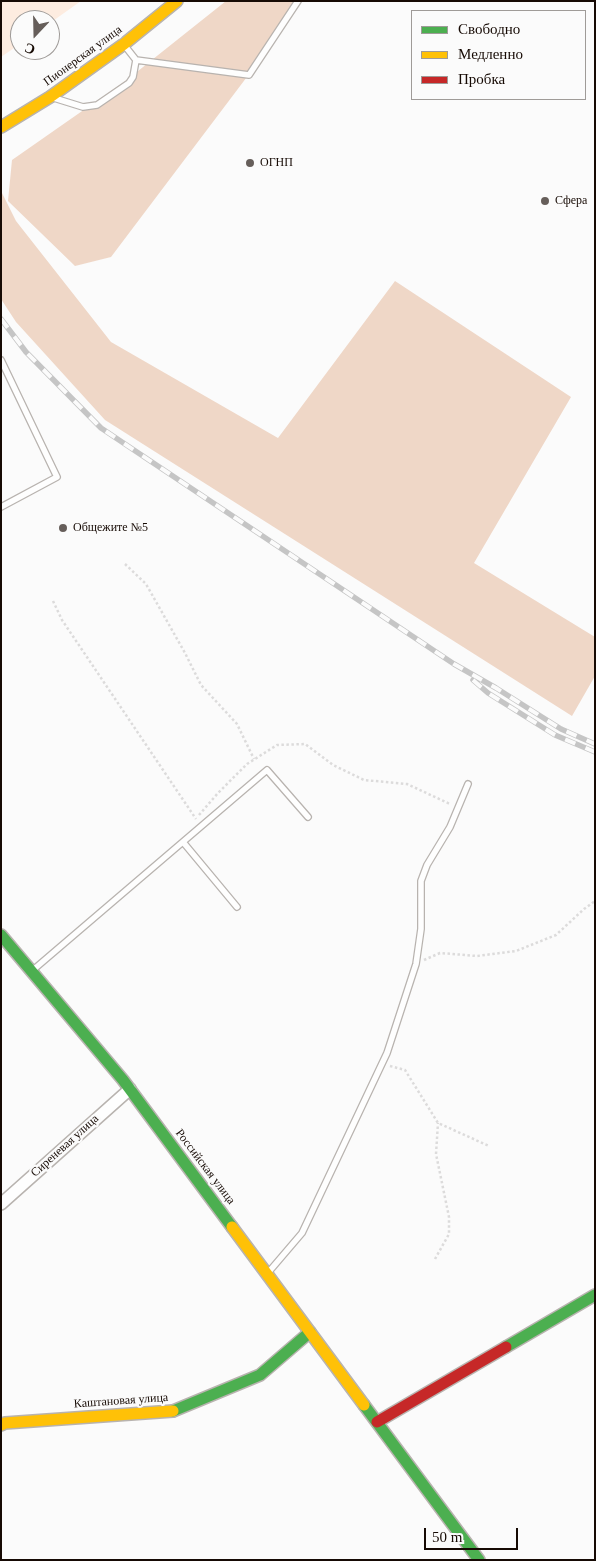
<!DOCTYPE html>
<meta charset="utf-8">
<style>
body{margin:0}
#map{position:relative;width:596px;height:1561px;overflow:hidden;background:#fbfbfb;font-family:Georgia,serif}
canvas{display:block}
.frame{position:absolute;inset:0;border:2px solid #160a04;pointer-events:none}
.legend{position:absolute;left:411px;top:10px;width:175px;height:90px;box-sizing:border-box;background:#fbfbfb;border:1px solid #9f9b98;margin:0;padding:6px 9px;list-style:none;font-size:15px;color:#160a04}
.legend li{display:flex;align-items:center;gap:10px;height:25px}
.legend b{width:25px;border:1px solid #9f9b98}
.north{position:absolute;left:10px;top:10px;width:50px;height:50px;box-sizing:border-box;background:#fbfbfb;border:1px solid #9f9b98;border-radius:50%;rotate:201deg;font-size:14px;font-weight:700;line-height:20px;text-align:center;color:#160a04}
.north::after{content:'';display:block;margin:auto;width:18px;height:22px;background:#665e5a;clip-path:polygon(50% 0,100% 100%,50% 72%,0 100%)}
.scale{position:absolute;left:424px;top:1528px;width:94px;height:22px;box-sizing:border-box;border:2px solid #160a04;border-top:0;padding-left:6px;font-size:15px;line-height:18px;white-space:nowrap;color:#160a04;-webkit-text-stroke:4px #fbfbfb;paint-order:stroke}
</style>
<div id="map">
<canvas width="596" height="1561"></canvas>
<div class="frame"></div>
<ul class="legend">
<li><b style="height:6px;background:#4caf50"></b>Свободно</li>
<li><b style="height:6px;background:#ffc107"></b>Медленно</li>
<li><b style="height:6px;background:#c62828"></b>Пробка</li>
</ul>
<div class="north">С</div>
<div class="scale">50 m</div>
</div>
<script>
const context = document.querySelector('canvas').getContext('2d');
context.lineJoin = 'round';
function fill(path, color) { context.fillStyle = color; context.fill(path, 'evenodd'); }
const shape = rows => new Path2D(rows.map(r => 'M' + r).join(''));
function trace(path, color, width, dash) { context.strokeStyle = color; context.lineWidth = width; context.lineCap = dash ? 'butt' : 'round'; context.setLineDash(dash || []); context.stroke(path); }
function drawText(font, color, halo, rows, align = 'center') {
  context.font = font + ' Georgia,serif'; context.lineWidth = 4.5; context.setLineDash([]); context.textBaseline = 'middle'; context.strokeStyle = halo; context.fillStyle = color; for (const [text, x, y, turn = 0] of rows) {
    context.save(); context.translate(x, y); context.rotate((+turn || 0) * Math.PI / 180); context.textAlign = isNaN(turn) ? turn : align; if (halo) context.strokeText(text, 0, 0); context.fillText(text, 0, 0); context.restore();
  }
}
fill(shape([
 [1,1,81,1,50,23,50,20,20,20,20,44,1,57]
]), '#fdece0');
fill(shape([
 [226,1,300,1,265,53,111,257,75,266,8,201,12,160,128,79],
 [1,191,16,221,111,342,278,438,395,281,571,397,474,563,595,637,595,676,572,716,105,420,16,322,1,299]
]), '#efd7c7');
const lane = shape([
 [125,46,136,60,249,75,298,1],
 [54,98,83,107,97,105,129,83,133,77,136,60],
 [1,360,57,477,1,507],
 [183,842,237,907],
 [33,970,267,770,308,817],
 [267,1274,302,1233,387,1053,416,964,421,929,421,881,427,865,450,827,468,784]
]);
const street = shape([
 [1,1204,130,1089]
]);
const fast = shape([
 [1,935,123,1080,232,1227],
 [506,1347,595,1295],
 [364,1405,479,1560],
 [173,1411,260,1375,310,1332]
]);
const slow = shape([
 [1,127,50,97,124,44,177,1],
 [232,1227,364,1405],
 [1,1425,5,1423,173,1411]
]);
const jam = shape([
 [377,1422,506,1347]
]);
trace(lane, '#b8b3af', 8);
trace(street, '#b8b3af', 14);
trace(fast, '#b8b3af', 14);
trace(slow, '#b8b3af', 14);
trace(jam, '#b8b3af', 14);
trace(shape([
 [125,564,146,584,185,653,201,685,237,724,254,759],
 [53,601,62,620,196,819],
 [199,815,218,793,247,764,277,745,305,744,333,765,364,780,407,784,450,804],
 [424,960,440,953,477,956,516,951,556,935,584,909,595,901],
 [390,1066,405,1070,438,1123,489,1146],
 [435,1259,449,1234,449,1217,436,1154,438,1123]
]), '#dcdbdb', 2.5, [2.5, 2.5]);
trace(lane, '#fefefe', 5.5);
trace(street, '#fefefe', 11);
trace(fast, '#4caf50', 11);
trace(slow, '#ffc107', 11);
trace(jam, '#c62828', 11);
const rail = shape([
 [1,319,26,352,101,428,454,664,496,688,561,729,595,744],
 [473,680,488,693,555,735,595,752]
]);
trace(rail, '#c5c5c5', 5.5);
trace(rail, '#fbfbfb', 4, [11]);
for (const [x, y, r, color] of [
 [250,163,5,"#665e5a"],
 [545,201,5,"#665e5a"],
 [63,528,5,"#665e5a"]
]) { const dot = new Path2D(); dot.arc(x, y, r, 0, 2 * Math.PI); context.fillStyle = color; context.fill(dot); trace(dot, '#fbfbfb', 2); }
drawText('12px', '#160a04', '#fbfbfb', [
 ["Пионерская улица",83,56,-36],
 ["Сиреневая улица",65,1146,-42],
 ["Российская улица",205,1167,53],
 ["Каштановая улица",121,1401,-4]
]);
drawText('12px', '#160a04', '#fbfbfb', [
 ["ОГНП",260,163],
 ["Сфера",555,201],
 ["Общежите №5",73,528]
], 'left');
</script>
